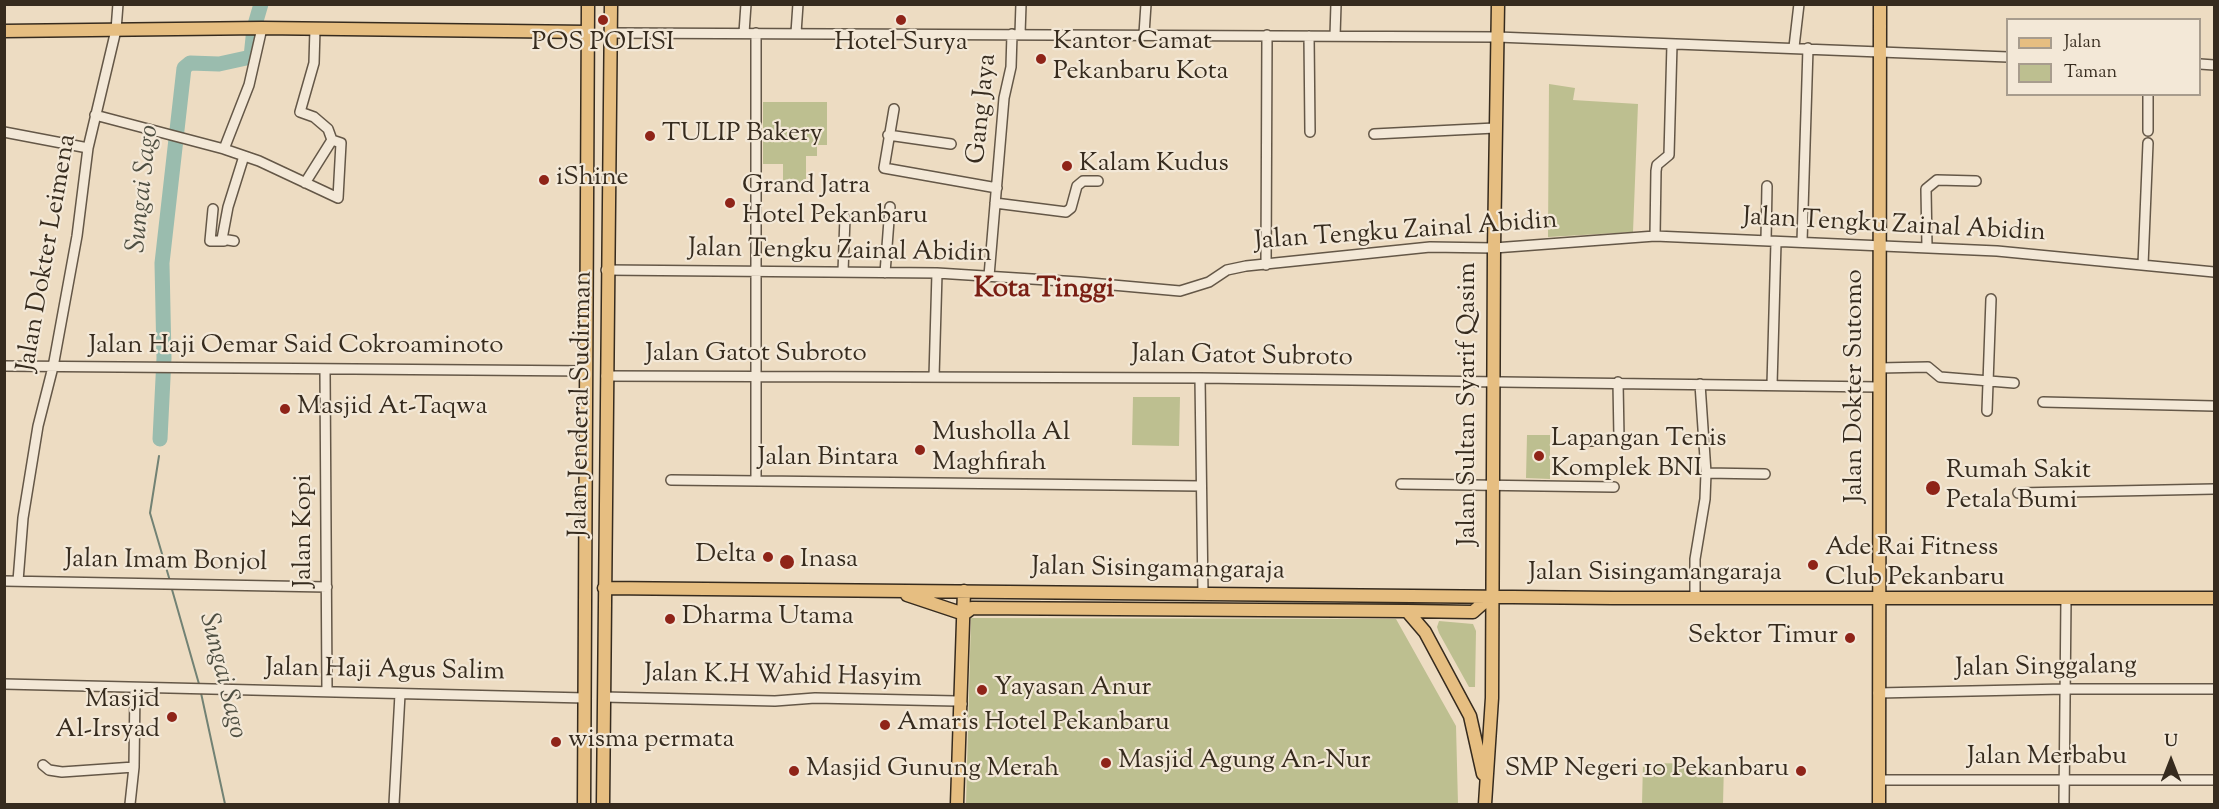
<!DOCTYPE html>
<style>
body{margin:0}
#map{position:relative;width:2219px;height:809px;overflow:hidden;background:#eddcc2;font-family:"Sorts Mill Goudy",serif}
canvas{display:block}
.frame{position:absolute;inset:0;border:6px solid #362b1e;pointer-events:none}
.legend{position:absolute;left:2006px;top:18px;width:195px;height:78px;box-sizing:border-box;background:#f3e8d7;border:2px solid #a79c8d;margin:0;padding:8px 10px;list-style:none;font-size:18px;color:#362b1e}
.legend li{display:flex;align-items:center;gap:12px;height:30px}
.legend b{width:30px;border:2px solid #a79c8d}
.north{position:absolute;left:2141px;top:731px;width:60px;height:60px;-webkit-text-stroke:4px #f3e8d7;paint-order:stroke;rotate:0deg;font-size:16px;font-weight:700;line-height:24px;text-align:center;color:#362b1e}
.north::after{content:'';display:block;margin:auto;width:21px;height:27px;background:#362b1e;clip-path:polygon(50% 0,100% 100%,50% 72%,0 100%)}
</style>
<div id="map">
<canvas width="2219" height="809"></canvas>
<div class="frame"></div>
<ul class="legend">
<li><b style="height:8px;background:#e6be81"></b>Jalan</li>
<li><b style="height:16px;background:#bdbf90"></b>Taman</li>
</ul>
<div class="north">U</div>
</div>
<script>
const context = document.querySelector('canvas').getContext('2d');
context.lineJoin = 'round';
function fill(path, color) { context.fillStyle = color; context.fill(path, 'evenodd'); }
const shape = rows => new Path2D(rows.map(r => 'M' + r).join(''));
function trace(path, color, width, dash) { context.strokeStyle = color; context.lineWidth = width; context.lineCap = dash ? 'butt' : 'round'; context.setLineDash(dash || []); context.stroke(path); }
function drawText(font, color, halo, rows, align = 'center') {
  context.font = font + ' "Sorts Mill Goudy",serif'; context.lineWidth = 4.5; context.setLineDash([]); context.textBaseline = 'middle'; context.strokeStyle = halo; context.fillStyle = color; for (const [text, x, y, turn = 0] of rows) {
    context.save(); context.translate(x, y); context.rotate((+turn || 0) * Math.PI / 180); context.textAlign = isNaN(turn) ? turn : align; if (halo) context.strokeText(text, 0, 0); context.fillText(text, 0, 0); context.restore();
  }
}
fill(shape([
 [1549,84,1575,88,1573,100,1638,104,1633,232,1548,237],
 [763,102,827,102,827,145,817,145,817,156,806,156,806,183,783,183,783,164,763,164],
 [1133,397,1180,397,1179,446,1132,445],
 [1527,435,1550,435,1550,479,1526,478],
 [971,618,1396,619,1456,726,1458,804,966,804],
 [1439,621,1473,624,1476,631,1475,687,1469,687,1439,633,1437,627],
 [1643,763,1724,764,1723,804,1642,804]
]), '#bdbf90');
trace(shape([
 [159,456,150,513,170,581],
 [171,586,199,684],
 [201,693,225,804]
]), '#728274', 2);
trace(shape([
 [160,439,164,358,162,263,184,68,190,63,219,64,251,57,254,28,261,4]
]), '#9abcae', 15);
const minor = shape([
 [610,33,1497,37,2008,57],
 [744,33,746,4],
 [756,33,756,481],
 [796,33,798,4],
 [1020,34,1021,4],
 [1144,34,1146,4],
 [1309,36,1310,132],
 [1335,36,1336,4],
 [1794,47,1799,4],
 [2200,64,2214,65],
 [894,109,884,168,997,188],
 [95,115,224,149,259,161,338,198,341,143,332,140,328,129,314,117,300,112,314,63,315,29],
 [2148,131,2148,94],
 [4,132,88,148],
 [1374,134,1495,128],
 [888,135,951,144],
 [224,149,249,85,262,28],
 [305,183,332,140],
 [995,203,1066,212,1071,208,1077,186,1083,181,1098,181],
 [213,209,210,241,224,241],
 [1655,236,1656,171,1657,165,1669,155,1672,44],
 [234,241,222,239,228,207,244,156],
 [1766,241,1767,186],
 [1802,242,1808,48],
 [1927,247,1926,189,1937,180,1976,181],
 [1266,265,1267,35],
 [2143,265,2148,143],
 [606,270,937,273,1079,282,1180,291,1209,282,1227,270,1246,266,1430,247,1494,248,1655,236,1997,251,2214,272],
 [843,272,845,217],
 [885,273,890,207],
 [989,276,1004,98,1011,67,1012,34],
 [4,366,587,371],
 [1879,368,1928,367,1940,377,2014,383],
 [325,371,327,691],
 [606,376,1200,378,1878,387],
 [934,377,937,273],
 [1200,378,1203,594],
 [1772,385,1776,242],
 [2043,402,2214,406],
 [1987,411,1991,299],
 [1586,441,1613,441,1619,438,1618,382],
 [1706,473,1765,474],
 [671,480,1201,486],
 [1401,484,1614,487],
 [2018,493,2214,489],
 [4,581,327,587],
 [18,581,23,518,38,426,53,367,77,236,88,148,116,30,118,4],
 [1695,598,1695,559,1705,499,1706,473,1700,384],
 [4,684,585,698],
 [1878,693,2065,689,2214,689],
 [604,697,775,701,815,698,956,701,962,704],
 [43,765,49,770,62,772,134,767],
 [1879,780,2214,780],
 [130,804,134,767,135,688],
 [394,804,400,694],
 [2064,804,2066,598]
]);
const major = shape([
 [4,31,262,28,587,32],
 [604,588,1613,598,2214,598],
 [907,595,964,614,972,608,1407,611,1425,632,1470,716,1483,774],
 [1407,611,1473,612,1491,596],
 [584,804,588,4],
 [603,804,611,4],
 [957,804,964,591],
 [1485,804,1492,698,1494,248,1498,4],
 [1879,804,1880,4]
]);
trace(minor, '#645747', 12);
trace(major, '#362b1e', 15);
trace(minor, '#f3e8d7', 9);
trace(major, '#e6be81', 12);
for (const [x, y, r, color] of [
 [603,20,6,"#8f2418"],
 [901,20,6,"#8f2418"],
 [1041,59,6,"#8f2418"],
 [650,136,6,"#8f2418"],
 [1067,166,6,"#8f2418"],
 [544,180,6,"#8f2418"],
 [730,203,6,"#8f2418"],
 [285,409,6,"#8f2418"],
 [920,450,6,"#8f2418"],
 [1539,456,6,"#8f2418"],
 [1933,488,8,"#8f2418"],
 [768,557,6,"#8f2418"],
 [787,562,8,"#8f2418"],
 [1813,565,6,"#8f2418"],
 [670,619,6,"#8f2418"],
 [1850,638,6,"#8f2418"],
 [982,690,6,"#8f2418"],
 [172,717,6,"#8f2418"],
 [885,725,6,"#8f2418"],
 [556,742,6,"#8f2418"],
 [1106,763,6,"#8f2418"],
 [794,771,6,"#8f2418"],
 [1801,771,6,"#8f2418"]
]) { const dot = new Path2D(); dot.arc(x, y, r, 0, 2 * Math.PI); context.fillStyle = color; context.fill(dot); trace(dot, '#f3e8d7', 2); }
drawText('26px', '#362b1e', '#f3e8d7', [
 ["Kantor Camat",1053,44],
 ["Pekanbaru Kota",1053,74],
 ["POS POLISI",603,45,"center"],
 ["Hotel Surya",901,45,"center"],
 ["TULIP Bakery",662,136],
 ["Kalam Kudus",1079,166],
 ["iShine",556,180],
 ["Grand Jatra",742,188],
 ["Hotel Pekanbaru",742,218],
 ["Masjid At-Taqwa",297,409],
 ["Musholla Al",932,435],
 ["Maghfirah",932,465],
 ["Lapangan Tenis",1551,441],
 ["Komplek BNI",1551,471],
 ["Rumah Sakit",1946,473],
 ["Petala Bumi",1946,503],
 ["Ade Rai Fitness",1825,550],
 ["Club Pekanbaru",1825,580],
 ["Delta",756,557,"right"],
 ["Inasa",800,562],
 ["Dharma Utama",682,619],
 ["Sektor Timur",1838,638,"right"],
 ["Yayasan Anur",994,690],
 ["Masjid",160,702,"right"],
 ["Al-Irsyad",160,732,"right"],
 ["Amaris Hotel Pekanbaru",897,725],
 ["wisma permata",568,742],
 ["Masjid Agung An-Nur",1118,763],
 ["Masjid Gunung Merah",806,771],
 ["SMP Negeri 10 Pekanbaru",1789,771,"right"]
], 'left');
drawText('26px', '#362b1e', '#f3e8d7', [
 ["Gang Jaya",984,109,-84],
 ["Jalan Tengku Zainal Abidin",1894,227,3],
 ["Jalan Tengku Zainal Abidin",1406,233,-4],
 ["Jalan Dokter Leimena",49,253,-80],
 ["Jalan Tengku Zainal Abidin",840,253,1],
 ["Jalan Haji Oemar Said Cokroaminoto",296,348],
 ["Jalan Gatot Subroto",756,356],
 ["Jalan Gatot Subroto",1242,358,1],
 ["Jalan Dokter Sutomo",1857,386,-90],
 ["Jalan Jenderal Sudirman",583,404,-89],
 ["Jalan Sultan Syarif Qasim",1470,404,-90],
 ["Jalan Bintara",828,460],
 ["Jalan Kopi",306,531,-90],
 ["Jalan Imam Bonjol",166,563,1],
 ["Jalan Sisingamangaraja",1158,571,1],
 ["Jalan Sisingamangaraja",1655,575],
 ["Jalan Singgalang",2046,669,-1],
 ["Jalan Haji Agus Salim",385,672,1],
 ["Jalan K.H Wahid Hasyim",783,678,1],
 ["Jalan Merbabu",2047,759]
]);
drawText('italic 27px', '#4f4f42', '#f3e8d7', [
 ["Sungai Sago",145,189,-84],
 ["Sungai Sago",221,676,76]
]);
drawText('bold 28px', '#7a1f14', '#f3e8d7', [
 ["Kota Tinggi",1044,291]
]);
</script>
